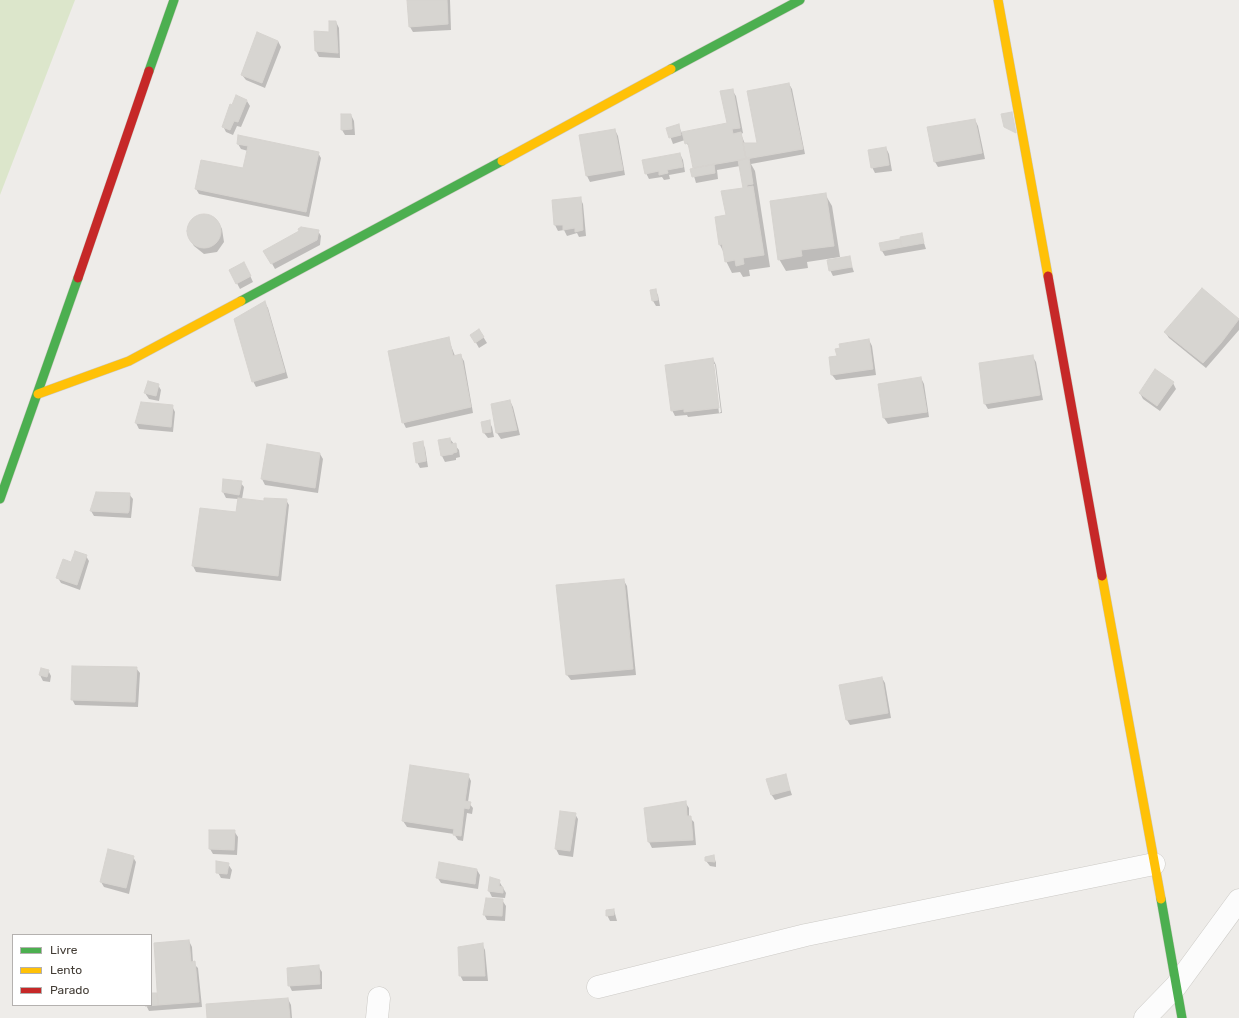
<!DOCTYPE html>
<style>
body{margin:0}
#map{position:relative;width:1239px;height:1018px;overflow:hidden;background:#eeece9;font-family:Rubik,sans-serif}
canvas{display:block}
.legend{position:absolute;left:12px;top:934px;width:140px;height:72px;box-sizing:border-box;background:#fff;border:1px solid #b4b1af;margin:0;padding:5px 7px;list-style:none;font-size:12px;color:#433d36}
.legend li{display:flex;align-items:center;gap:8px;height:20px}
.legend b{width:20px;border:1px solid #b4b1af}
</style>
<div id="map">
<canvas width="1239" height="1018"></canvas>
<ul class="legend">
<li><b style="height:5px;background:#4caf50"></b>Livre</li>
<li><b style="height:5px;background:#ffc107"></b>Lento</li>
<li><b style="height:5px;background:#c62828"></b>Parado</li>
</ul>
</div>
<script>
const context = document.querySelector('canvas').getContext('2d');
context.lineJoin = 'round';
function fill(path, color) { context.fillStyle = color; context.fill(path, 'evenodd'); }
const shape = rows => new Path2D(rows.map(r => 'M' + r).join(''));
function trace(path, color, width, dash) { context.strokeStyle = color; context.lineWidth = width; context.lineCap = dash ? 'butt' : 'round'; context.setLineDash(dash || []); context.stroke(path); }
fill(shape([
 [0,0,75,0,0,195]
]), '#dce6cb');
fill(shape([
 [408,0,450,0,451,30,413,32,410,27],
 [336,22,339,28,340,58,319,57,316,51,315,32,330,33],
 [278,41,281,47,265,88,246,80,242,75],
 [789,84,792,89,805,154,751,164,755,171,770,267,749,270,750,276,743,277,740,272,732,273,726,261,724,253,720,245,727,216,744,189,740,166,717,170,718,179,696,183,692,169,694,169,690,149,685,140,673,144,667,128,678,125,682,133,728,124,732,90,736,96,743,133,741,134,745,144,758,143],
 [247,101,250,106,241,127,237,126,233,135,226,132,223,126],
 [351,115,354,121,355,135,345,135,342,130],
 [975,120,978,126,985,159,938,167,935,162],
 [615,130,618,136,625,175,590,182,587,176,580,136],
 [238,144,318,153,321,158,309,217,199,194,196,189,244,170,248,151,241,149],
 [886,148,889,154,892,171,875,173,872,167],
 [680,154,683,160,685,172,669,175,670,179,664,180,662,177,649,179,646,173],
 [825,194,832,206,840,257,807,262,808,268,786,271,779,259],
 [580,198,583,204,586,236,579,237,577,233,567,236,564,230,558,231,555,225,553,201],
 [208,215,219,223,222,229,224,242,217,252,204,254,194,246,190,240,188,227,196,217],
 [318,231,321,236,320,245,275,269,265,251],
 [921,234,926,249,885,256,882,251,880,244,902,240],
 [849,258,854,272,833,276,830,270],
 [247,269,253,282,240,289,230,270],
 [1202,289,1239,320,1239,330,1206,368,1169,338,1165,332],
 [655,290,658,295,660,306,656,306,653,301],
 [265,303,268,308,288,378,256,387,253,381],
 [479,330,487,343,479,348,475,341],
 [448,338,455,356,460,355,464,361,473,413,406,428,403,422],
 [869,340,872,346,876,375,836,380,832,375,830,358,838,356],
 [1032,356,1036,362,1043,400,988,409,985,404],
 [713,359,716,365,722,413,688,417,687,415,675,416,672,410],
 [713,364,715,364,721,412,719,413],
 [921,378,924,384,929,417,888,424,884,418,879,384],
 [1173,383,1176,389,1160,411,1143,399,1140,393],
 [158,385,161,390,159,401,149,399,145,393],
 [510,401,513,407,520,435,501,439,497,433,492,405],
 [142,403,172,406,175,412,173,432,139,429,136,423],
 [489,421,492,427,494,437,488,438,484,433],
 [450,439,459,450,460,457,456,458,456,460,445,462,442,456,439,441],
 [422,442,425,448,428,467,420,468,417,462],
 [320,454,323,459,318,493,265,485,262,479],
 [240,482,244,487,242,499,265,502,286,500,289,505,281,581,196,572,193,566,201,509,237,513,238,499,226,498,223,492],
 [129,494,133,499,131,518,94,516,91,511],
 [86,556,89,561,80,590,61,583,58,578,72,563],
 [624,581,627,586,636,675,571,680,567,675],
 [136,668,140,673,138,707,75,705,72,699],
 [48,670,51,676,50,682,43,681,40,675],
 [882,678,885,683,891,718,850,725,847,720],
 [468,775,471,781,468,802,473,808,472,814,467,813,463,841,458,840,454,834,407,827,403,821],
 [785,775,792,795,775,800,771,794],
 [685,802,689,808,689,817,694,822,696,845,652,848,649,842,645,808],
 [561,812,575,814,578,819,573,857,559,855,556,849],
 [234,831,238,837,237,855,213,854,210,849],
 [713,856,716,862,716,867,710,866,706,861],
 [133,857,136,862,129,894,104,887,101,882],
 [217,863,228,864,232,870,230,879,221,878,216,869],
 [477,870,480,875,478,889,441,883,437,877],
 [499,881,506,893,505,898,492,897,489,891],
 [502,900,506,906,505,921,487,920,484,914],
 [614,910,617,921,610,921,607,915],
 [189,941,192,947,193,963,198,968,202,1007,149,1011,146,1005,151,1005,151,994,158,994],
 [482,944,485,950,488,981,463,981,460,975],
 [318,966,322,972,322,989,292,991,289,985],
 [288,999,291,1005,292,1018,208,1018]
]), '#0003');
const building = shape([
 [407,0,447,0,448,24,409,27,407,0],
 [329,21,336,21,338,53,315,51,314,31,329,32,329,21],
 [257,32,278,41,262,83,241,75,257,32],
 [789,83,803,149,746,159,743,143,757,143,747,91,789,83],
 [733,89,740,128,732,129,733,134,741,132,746,159,693,168,688,143,685,144,682,132,727,123,720,91,733,89],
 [236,95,247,100,238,122,234,121,230,130,222,127,230,104,232,105,236,95],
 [1012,112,1016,133,1004,127,1001,114,1012,112],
 [341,114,351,114,352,129,341,130,341,114],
 [975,119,982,153,934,162,927,127,975,119],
 [679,124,681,135,669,138,666,128,679,124],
 [615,129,623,170,586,176,579,135,615,129],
 [238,135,319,152,306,212,195,189,201,160,243,168,248,146,237,144,238,135],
 [886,147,889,165,871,168,868,150,886,147],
 [680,153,683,167,667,170,668,173,659,175,659,171,645,174,642,160,680,153],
 [749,158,753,184,747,185,747,187,753,186,764,255,743,258,744,264,736,266,735,260,725,262,722,244,719,245,715,217,726,215,721,191,743,188,738,160,749,158],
 [714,164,715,173,692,177,690,169,714,164],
 [826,193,834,246,801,250,802,256,778,260,770,201,826,193],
 [581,197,583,230,575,232,575,228,563,230,563,225,554,225,552,200,581,197],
 '187 231a17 17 0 1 1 34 0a17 17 0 1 1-34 0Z',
 [301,227,319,230,317,240,271,264,263,251,299,231,298,229,301,227],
 [922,233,924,243,902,247,900,237,922,233],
 [900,239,902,247,881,251,879,243,900,239],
 [850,256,852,267,829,271,827,260,850,256],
 [244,262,251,276,236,284,229,270,244,262],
 [1202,288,1239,319,1221,343,1203,363,1164,332,1202,288],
 [656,289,658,300,652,301,650,290,656,289],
 [265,301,285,372,252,382,234,319,265,301],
 [479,329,484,337,475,343,470,335,479,329],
 [449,337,453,356,461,354,471,407,402,423,388,351,449,337],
 [869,339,873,369,831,375,829,357,837,356,835,349,840,348,839,344,869,339],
 [1033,355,1040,395,984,404,979,363,1033,355],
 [713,358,719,408,684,412,684,409,671,411,665,365,713,358],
 [1155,369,1174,382,1157,406,1139,393,1155,369],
 [921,377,927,412,883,418,878,384,921,377],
 [148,381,159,384,156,396,144,393,148,381],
 [510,400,517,430,496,433,491,404,510,400],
 [141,402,173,405,171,427,135,423,141,402],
 [490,420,491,432,483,433,481,422,490,420],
 [450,438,451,444,456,443,457,452,453,453,453,454,441,456,438,440,450,438],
 [423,441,426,461,416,463,413,443,423,441],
 [267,444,320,453,315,488,261,479,267,444],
 [223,479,242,481,239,495,222,492,223,479],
 [96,492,130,493,129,511,128,513,90,511,96,492],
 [238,498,264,501,264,498,287,499,278,576,192,566,200,508,236,512,238,498],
 [75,551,87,555,77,585,56,578,63,559,71,562,75,551],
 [624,579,633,669,566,675,556,585,624,579],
 [72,666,137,667,135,702,71,700,72,666],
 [41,668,49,670,47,677,39,675,41,668],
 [882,677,888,713,846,720,839,685,882,677],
 [410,765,469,774,465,801,471,802,469,809,464,808,461,836,453,835,454,829,402,821,410,765],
 [786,774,790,790,771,795,766,779,786,774],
 [686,801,687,816,691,816,693,840,648,842,644,808,686,801],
 [560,811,576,813,570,851,555,849,560,811],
 [209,830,235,830,234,850,209,849,209,830],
 [108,849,134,856,126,888,100,882,108,849],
 [714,855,715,862,705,861,705,857,714,855],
 [216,861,229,863,227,874,216,873,216,861],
 [439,862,477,869,475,884,436,878,439,862],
 [490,877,500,880,499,886,503,887,503,893,488,891,490,877],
 [486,898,503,899,502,916,483,915,486,898],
 [614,909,614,915,606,916,606,910,614,909],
 [189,940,191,962,195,961,199,1002,158,1005,154,943,189,940],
 [483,943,485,976,459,976,458,947,483,943],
 [319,965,320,984,288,986,287,968,319,965],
 [151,993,157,993,158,1005,145,1006,151,1005,151,993],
 [288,998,290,1018,207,1018,206,1004,288,998]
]);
fill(building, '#d7d5d1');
trace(building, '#d6d3cf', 1);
const street = shape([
 [598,987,806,935,1154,864],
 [377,1018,379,998],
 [1145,1018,1176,986,1239,900]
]);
const fast = shape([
 [671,69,800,0],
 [149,71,174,0],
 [241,301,502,161],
 [0,499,78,278],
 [1161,899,1182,1018]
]);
const slow = shape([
 [998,0,1048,276],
 [502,161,671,69],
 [38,394,129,361,241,301],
 [1102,576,1161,899]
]);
const jam = shape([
 [1048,276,1102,576],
 [78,278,149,71]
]);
trace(street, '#cccac6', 23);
trace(fast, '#ccc9c0', 10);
trace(slow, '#ccc9c0', 10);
trace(jam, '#ccc9c0', 10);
trace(street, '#fcfcfc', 22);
trace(fast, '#4caf50', 9);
trace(slow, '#ffc107', 9);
trace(jam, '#c62828', 9);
</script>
